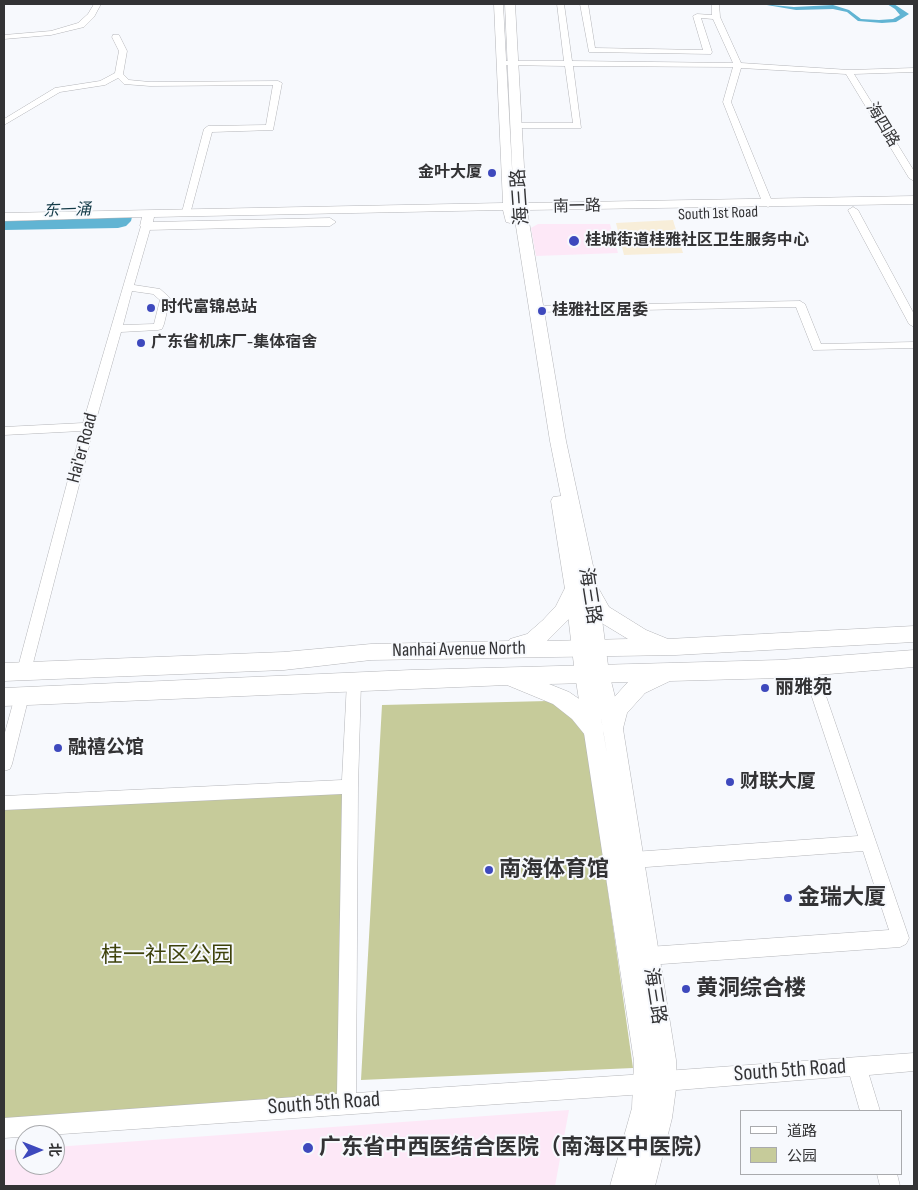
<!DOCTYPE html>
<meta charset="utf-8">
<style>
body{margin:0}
#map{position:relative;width:918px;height:1190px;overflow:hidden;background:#f7f9fd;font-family:"Sofia Sans Condensed","Noto Sans SC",sans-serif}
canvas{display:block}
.frame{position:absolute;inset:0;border:5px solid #333335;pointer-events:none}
.legend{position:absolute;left:740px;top:1110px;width:162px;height:65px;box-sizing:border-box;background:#f7f9fd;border:1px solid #a9aaad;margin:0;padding:6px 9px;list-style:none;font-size:15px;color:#333335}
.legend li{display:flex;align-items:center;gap:10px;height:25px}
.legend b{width:25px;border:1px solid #a9aaad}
.north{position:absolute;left:15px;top:1125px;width:50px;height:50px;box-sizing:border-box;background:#f7f9fd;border:1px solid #a9aaad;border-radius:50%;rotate:89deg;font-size:14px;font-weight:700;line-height:20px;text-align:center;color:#333335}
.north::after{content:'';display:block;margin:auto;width:18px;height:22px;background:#3e49bd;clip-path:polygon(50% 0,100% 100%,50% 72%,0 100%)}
</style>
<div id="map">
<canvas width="918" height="1190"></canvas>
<div class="frame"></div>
<ul class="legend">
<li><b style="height:6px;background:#fff"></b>道路</li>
<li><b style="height:14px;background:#c6cb9a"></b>公园</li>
</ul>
<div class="north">北</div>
</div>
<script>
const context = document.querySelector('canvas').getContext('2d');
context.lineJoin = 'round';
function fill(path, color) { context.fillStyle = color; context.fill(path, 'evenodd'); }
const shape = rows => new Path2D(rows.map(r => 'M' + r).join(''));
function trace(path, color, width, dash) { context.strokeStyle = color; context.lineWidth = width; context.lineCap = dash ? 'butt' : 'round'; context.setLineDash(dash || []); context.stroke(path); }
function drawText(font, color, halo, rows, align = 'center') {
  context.font = font + ' "Sofia Sans Condensed","Noto Sans SC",sans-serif'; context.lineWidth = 4; context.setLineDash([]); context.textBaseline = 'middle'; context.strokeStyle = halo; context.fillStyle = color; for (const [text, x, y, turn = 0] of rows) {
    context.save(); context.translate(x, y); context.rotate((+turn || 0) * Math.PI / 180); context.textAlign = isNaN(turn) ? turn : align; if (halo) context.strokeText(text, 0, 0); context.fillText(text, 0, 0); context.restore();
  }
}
fill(shape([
 [673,220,683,253,624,255,616,223]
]), '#f8eed9');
fill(shape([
 [538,224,610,224,618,253,536,256,531,228],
 [569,1110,555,1186,4,1186,4,1150,25,1149,25,1165,55,1165,55,1147]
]), '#fde8f7');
fill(shape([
 [548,701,569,712,585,729,633,1068,361,1080,382,705],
 [350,787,346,1103,4,1128,4,803]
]), '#c6cb9a');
fill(shape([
 [761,4,794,7,833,5,849,10,861,19,879,20,893,19,900,15,895,9,887,4,894,4,909,14,896,22,882,23,858,21,847,12,833,9,796,10],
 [132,217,131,221,126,226,118,228,4,230,4,221]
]), '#61b4d3');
const minor = shape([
 [94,4,101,4,94,17,84,27,51,35,4,39,4,35,51,31,78,23,88,14,94,4],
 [557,4,564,4,572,61,733,63,713,19,701,18,712,52,711,54,589,52,580,4,588,4,595,48,703,50,693,16,697,14,712,15,712,4,719,4,720,17,741,63,849,70,914,68,914,72,854,74,914,171,914,181,909,178,846,74,741,68,731,102,773,204,768,207,763,204,723,102,733,67,573,66,581,128,514,128,513,126,517,123,573,123,565,66,501,65,497,63,501,61,564,61,557,4],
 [113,35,119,35,127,51,123,74,129,80,150,82,278,81,282,83,273,130,212,132,190,214,184,214,182,212,204,129,208,126,266,125,273,85,150,86,124,84,118,78,105,85,60,92,4,125,4,119,55,88,100,81,115,73,119,51,112,37,113,35],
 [853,207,858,210,914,314,914,327,909,324,848,210,853,207],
 [146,223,151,226,134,285,160,289,169,297,170,299,164,324,162,329,158,330,121,332,94,427,31,671,29,675,24,677,19,675,17,671,81,431,4,435,4,427,83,423,141,226,146,223],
 [132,291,153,294,160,300,154,324,123,325,132,291],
 [800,301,805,304,821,344,914,342,914,348,813,350,796,307,536,312,531,309,536,306,800,301],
 [809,661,814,663,816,667,909,938,906,944,900,947,648,965,642,962,639,956,642,950,648,947,889,930,863,851,633,868,627,866,625,860,627,854,633,852,858,836,802,667,804,663,809,661],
 [354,676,359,678,361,682,358,787,356,1093,645,1074,652,1077,655,1084,652,1091,645,1094,4,1138,4,1118,337,1094,342,794,4,810,4,796,342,780,347,682,349,678,354,676],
 [22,690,27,692,29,696,12,764,10,769,4,771,4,736,15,696,17,692,22,690],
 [914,1053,914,1071,869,1075,880,1111,860,1111,850,1076,665,1091,658,1088,655,1081,658,1074,665,1071,914,1053],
 [877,1174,897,1174,900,1186,880,1186,877,1174]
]);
const major = shape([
 [494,4,503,4,513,187,505,4,515,4,526,203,914,196,914,204,527,210,566,441,598,589,609,673,623,729,676,1060,677,1081,672,1118,655,1186,610,1186,632,1108,634,1061,575,674,565,589,551,501,553,497,561,496,550,441,515,220,510,223,506,222,503,210,154,217,153,222,330,218,336,222,330,226,146,230,140,226,142,217,4,221,4,213,503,203,494,4],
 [601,718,603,729,607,754,601,718]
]);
const highway = shape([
 [574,581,582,584,589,581,596,584,609,607,646,630,668,639,914,626,914,642,676,655,371,660,284,670,4,681,4,663,284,652,371,644,509,641,510,639,527,634,543,620,556,606,567,584,574,581],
 [582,594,595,619,628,639,547,641,571,617,582,594],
 [914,650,914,667,780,678,670,681,645,693,627,713,621,736,613,739,605,736,603,731,601,735,593,738,585,735,572,719,553,704,507,685,4,706,4,688,411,670,780,660,914,650],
 [628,682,609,703,603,725,588,705,569,692,549,684,628,682]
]);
trace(minor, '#b4b5b9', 1);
trace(major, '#b4b5b9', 1);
trace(highway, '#b4b5b9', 1);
fill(minor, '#fff');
fill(major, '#fff');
fill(highway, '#fff');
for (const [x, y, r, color] of [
 [492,173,5,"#3e49bd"],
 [574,241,6,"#3e49bd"],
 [151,308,5,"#3e49bd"],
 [542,311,5,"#3e49bd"],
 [141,343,5,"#3e49bd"],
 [765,688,5,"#3e49bd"],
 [58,748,5,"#3e49bd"],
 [730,782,5,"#3e49bd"],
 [489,870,5,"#3e49bd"],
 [788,898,5,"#3e49bd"],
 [686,989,5,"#3e49bd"],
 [308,1148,6,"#3e49bd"]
]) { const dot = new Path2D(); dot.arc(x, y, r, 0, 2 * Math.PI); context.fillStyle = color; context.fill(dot); trace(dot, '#f7f9fd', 2); }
drawText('16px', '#333335', '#f7f9fd', [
 ["海四路",882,125,59],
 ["南一路",577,207,-1],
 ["South 1st Road",718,214,-2]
]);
drawText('bold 16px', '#333335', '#f7f9fd', [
 ["金叶大厦",482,173,"right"],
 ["桂城街道桂雅社区卫生服务中心",585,241],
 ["时代富锦总站",161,308],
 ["桂雅社区居委",552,311],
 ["广东省机床厂-集体宿舍",151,343]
], 'left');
drawText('italic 16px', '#133a47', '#f7f9fd', [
 ["东一涌",67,211,-2]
]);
drawText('19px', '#333335', '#f7f9fd', [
 ["海三路",521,197,-94],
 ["Hai'er Road",83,448,-75],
 ["海三路",589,596,81],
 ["Nanhai Avenue North",459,650,-1],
 ["海三路",654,996,81]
]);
drawText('bold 19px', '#333335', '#f7f9fd', [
 ["丽雅苑",775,688],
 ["融禧公馆",68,748],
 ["财联大厦",740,782]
], 'left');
drawText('bold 22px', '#333335', '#f7f9fd', [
 ["南海体育馆",499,870],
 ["金瑞大厦",798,898],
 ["黄洞综合楼",696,989],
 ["广东省中西医结合医院（南海区中医院）",319,1148]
], 'left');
drawText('22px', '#3d410a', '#f7f9fd', [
 ["桂一社区公园",167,956]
]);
drawText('22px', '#333335', '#f7f9fd', [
 ["South 5th Road",790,1071,-4],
 ["South 5th Road",324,1104,-4]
]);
</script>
